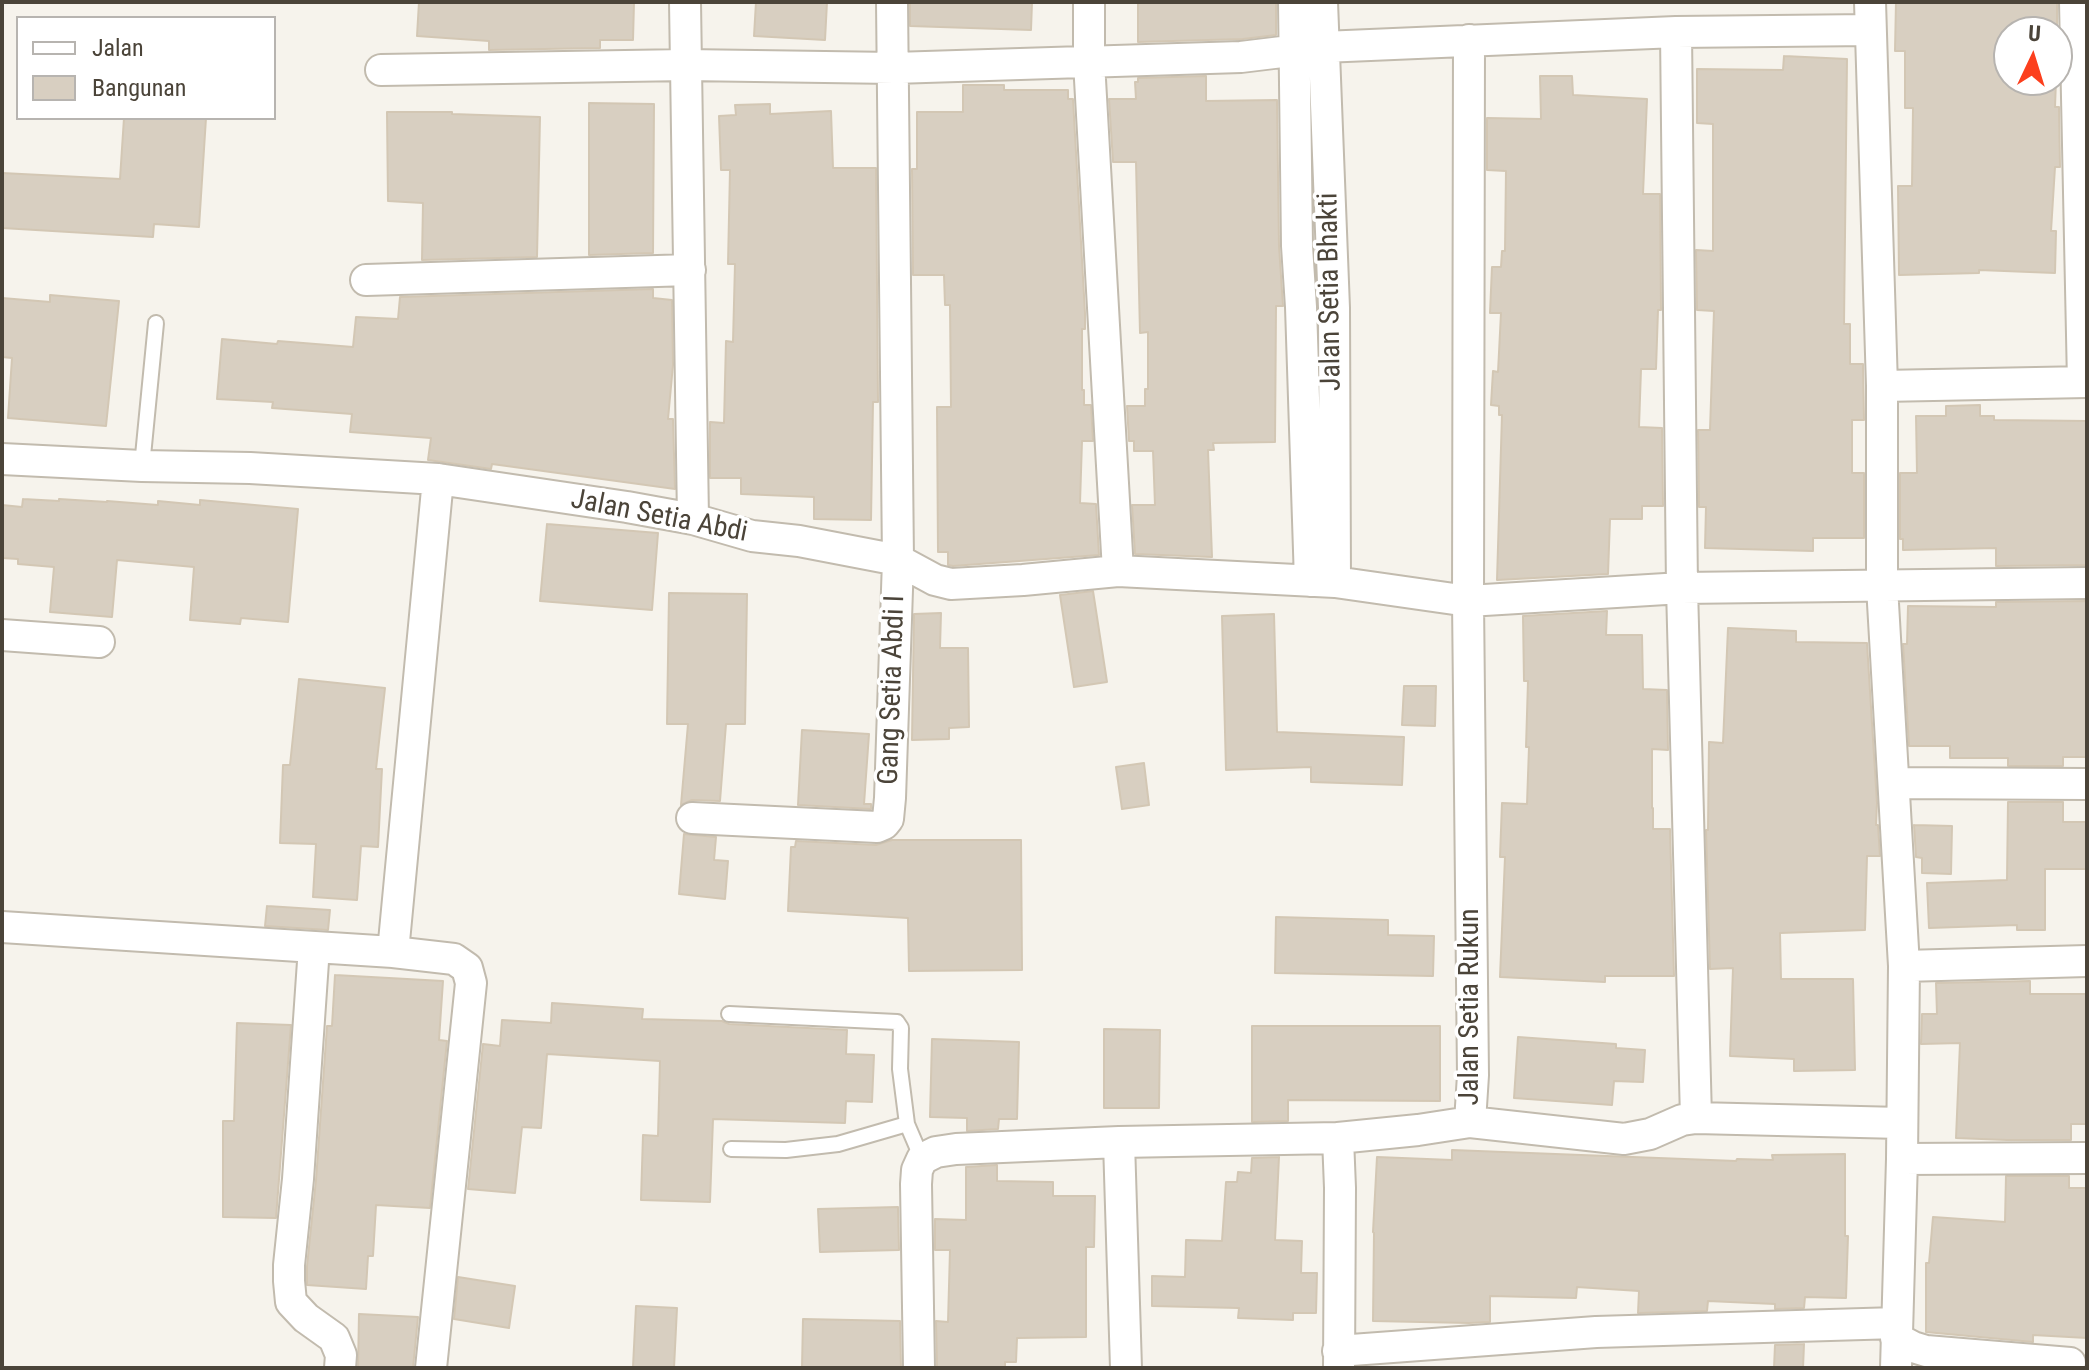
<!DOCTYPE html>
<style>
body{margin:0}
#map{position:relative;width:2089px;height:1370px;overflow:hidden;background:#f6f3ec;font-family:"Roboto Condensed",sans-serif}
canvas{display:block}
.frame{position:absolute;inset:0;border:4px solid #4b4439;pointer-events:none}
.legend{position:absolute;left:16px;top:16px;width:260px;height:104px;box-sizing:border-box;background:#fff;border:2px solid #b7b4b0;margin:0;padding:10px 14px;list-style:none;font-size:24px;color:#4b4439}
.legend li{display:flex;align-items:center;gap:16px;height:40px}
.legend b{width:40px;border:2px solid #b7b4b0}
.north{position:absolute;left:1993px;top:16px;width:80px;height:80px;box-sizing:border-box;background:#fff;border:2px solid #b7b4b0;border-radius:50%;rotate:4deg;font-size:22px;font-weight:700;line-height:32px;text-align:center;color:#4b4439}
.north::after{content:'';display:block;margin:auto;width:28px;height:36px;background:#fc3f1d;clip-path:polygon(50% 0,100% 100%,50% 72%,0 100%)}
</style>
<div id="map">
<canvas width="2089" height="1370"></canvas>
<div class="frame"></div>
<ul class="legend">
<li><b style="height:10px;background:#fff"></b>Jalan</li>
<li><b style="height:22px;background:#d8cfc1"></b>Bangunan</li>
</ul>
<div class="north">U</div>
</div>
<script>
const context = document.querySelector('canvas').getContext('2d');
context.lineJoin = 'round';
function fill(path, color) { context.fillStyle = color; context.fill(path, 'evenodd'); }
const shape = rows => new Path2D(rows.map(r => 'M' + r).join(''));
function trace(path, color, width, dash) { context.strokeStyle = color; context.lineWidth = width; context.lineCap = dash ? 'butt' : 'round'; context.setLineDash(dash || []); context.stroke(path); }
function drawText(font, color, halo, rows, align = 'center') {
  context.font = font + ' "Roboto Condensed",sans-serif'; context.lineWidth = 7; context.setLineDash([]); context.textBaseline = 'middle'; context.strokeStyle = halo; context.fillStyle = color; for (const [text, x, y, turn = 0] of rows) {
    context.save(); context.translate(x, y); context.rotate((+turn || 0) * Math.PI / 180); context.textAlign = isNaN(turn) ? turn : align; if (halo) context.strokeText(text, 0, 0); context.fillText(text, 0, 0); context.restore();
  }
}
const building = shape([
 [419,2,634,2,633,40,600,40,600,48,489,50,489,41,417,36,419,2],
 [756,2,827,2,825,40,754,36,756,2],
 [910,2,1032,2,1031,30,910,26,910,2],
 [1138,2,1276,2,1276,35,1243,39,1138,42,1138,2],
 [1896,2,2057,2,2057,41,2057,32,2009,32,2009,80,2056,80,2055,107,2059,107,2060,167,2055,167,2051,231,2056,231,2055,273,1979,270,1979,273,1899,275,1898,186,1912,186,1913,108,1905,108,1905,51,1895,51,1896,2],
 [1784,56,1847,59,1844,324,1850,324,1850,364,1863,364,1864,420,1852,420,1852,473,1864,473,1864,538,1813,538,1813,551,1705,548,1706,507,1699,507,1698,430,1710,430,1714,311,1697,310,1696,250,1713,251,1713,124,1697,123,1697,69,1783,70,1784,56],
 [1206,76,1206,101,1277,100,1279,246,1283,306,1276,306,1275,442,1213,443,1214,450,1208,450,1212,557,1135,554,1132,505,1155,505,1153,451,1134,451,1134,441,1129,441,1127,406,1145,406,1145,389,1148,389,1148,332,1140,333,1136,162,1113,162,1109,99,1136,99,1135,82,1138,82,1138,78,1206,76],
 [1540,76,1572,76,1573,95,1647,99,1643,194,1660,194,1661,310,1658,310,1656,369,1641,369,1639,427,1662,428,1663,506,1642,506,1642,519,1610,519,1608,574,1497,580,1502,415,1499,415,1499,406,1491,405,1493,371,1498,372,1501,313,1490,313,1492,267,1501,267,1502,251,1505,251,1506,171,1487,170,1487,118,1541,119,1540,76],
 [963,85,1004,85,1004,90,1068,90,1068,99,1073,99,1085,313,1085,329,1082,329,1082,390,1084,390,1084,405,1091,405,1093,441,1082,441,1080,503,1096,504,1099,555,953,566,948,565,948,552,938,552,937,407,951,407,950,305,945,305,944,275,913,275,912,169,917,169,917,112,963,112,963,85],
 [589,103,654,104,653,253,589,255,589,103],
 [770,104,770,114,831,111,833,168,876,168,878,402,873,402,871,520,814,519,814,497,741,494,741,478,710,478,710,422,724,423,726,341,733,342,735,264,728,264,730,170,721,170,719,116,736,115,735,105,770,104],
 [387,112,452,112,452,114,540,117,537,257,422,260,423,203,388,201,387,112],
 [124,118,206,118,199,227,154,224,153,237,2,228,2,173,120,179,124,118],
 [653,289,653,298,672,300,673,365,668,419,673,419,675,489,492,464,491,469,428,460,431,438,350,432,352,414,272,408,273,402,217,399,222,339,277,344,278,341,353,347,356,317,398,319,400,297,653,289],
 [50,295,119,301,106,426,8,418,12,358,2,357,2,298,50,302,50,295],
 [1980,405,1980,416,1994,416,1994,420,2087,421,2087,565,1996,566,1996,548,1903,550,1903,539,1900,539,1900,473,1917,473,1916,416,1946,416,1946,406,1980,405],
 [23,499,59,501,59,499,107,502,107,501,158,505,158,501,200,505,200,500,298,509,288,622,241,618,240,624,190,620,194,567,117,560,112,617,50,612,54,567,18,564,18,559,2,558,2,505,22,507,23,499],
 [547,524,658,533,652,610,540,601,547,524],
 [1093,591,1107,682,1074,687,1060,595,1093,591],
 [669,593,747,594,745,724,726,724,720,801,692,800,681,805,688,724,667,724,669,593],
 [2087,601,2087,757,2063,757,2063,766,2008,766,2008,758,1950,758,1950,746,1909,746,1903,644,1907,644,1908,606,1996,607,1996,602,2087,601],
 [1607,611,1606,635,1642,635,1643,689,1667,690,1668,750,1652,749,1652,808,1653,808,1653,829,1670,829,1674,976,1605,976,1605,982,1500,977,1505,857,1500,857,1502,803,1527,804,1529,747,1526,747,1528,681,1524,681,1523,616,1607,611],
 [941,613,940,648,968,648,969,727,949,728,949,739,912,740,914,614,941,613],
 [1274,614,1277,732,1404,737,1402,785,1311,782,1311,767,1226,770,1222,616,1274,614],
 [1728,628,1796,631,1796,642,1867,643,1877,803,1876,825,1878,825,1880,856,1867,856,1865,930,1780,933,1781,979,1853,979,1855,1070,1794,1071,1794,1059,1730,1056,1733,968,1710,969,1706,830,1708,830,1709,742,1723,743,1728,628],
 [299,679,385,688,376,769,382,769,378,847,361,846,357,900,313,897,316,844,280,843,283,765,290,765,299,679],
 [1404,686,1436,686,1435,726,1402,725,1404,686],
 [802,730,869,734,864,804,871,804,871,809,798,805,802,730],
 [1144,763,1149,805,1122,809,1116,767,1144,763],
 [2008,802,2063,802,2063,822,2087,822,2087,869,2045,869,2045,930,2017,930,2017,925,1929,928,1927,883,2007,880,2008,802],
 [1914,825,1952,826,1951,874,1922,873,1922,858,1916,857,1914,825],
 [684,834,716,837,714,860,728,861,725,899,679,894,684,834],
 [892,840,1021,840,1022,970,909,971,908,918,788,911,791,847,795,847,796,841,876,845,892,840],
 [267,906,330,910,328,930,265,926,267,906],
 [1276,917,1388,920,1388,935,1434,936,1433,976,1275,973,1276,917],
 [335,975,443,981,439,1040,447,1041,430,1208,376,1205,373,1256,368,1256,366,1289,307,1285,307,1266,316,1180,327,1026,332,1026,335,975],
 [2030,981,2030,994,2087,994,2087,1124,2071,1124,2071,1140,2007,1140,1956,1138,1960,1043,1921,1044,1922,1014,1937,1014,1936,983,2030,981],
 [552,1003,643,1009,642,1019,722,1021,729,1024,847,1030,846,1054,874,1055,872,1102,846,1101,845,1123,713,1119,710,1202,641,1200,643,1135,658,1136,660,1061,547,1054,541,1128,522,1127,515,1193,468,1189,483,1044,500,1046,502,1020,551,1023,552,1003],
 [237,1023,291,1025,276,1218,223,1217,223,1121,234,1121,237,1023],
 [1252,1026,1440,1026,1440,1101,1288,1100,1288,1121,1252,1122,1252,1026],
 [1104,1029,1160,1030,1159,1108,1104,1108,1104,1029],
 [1518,1037,1616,1044,1616,1048,1645,1050,1643,1082,1614,1081,1612,1105,1514,1098,1518,1037],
 [932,1039,1019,1042,1017,1119,999,1119,998,1129,967,1131,967,1118,930,1117,932,1039],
 [1452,1150,1736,1161,1737,1159,1773,1160,1772,1155,1845,1154,1845,1236,1848,1236,1846,1298,1805,1297,1804,1308,1775,1309,1775,1304,1708,1301,1707,1311,1638,1313,1639,1291,1577,1287,1576,1298,1490,1296,1490,1322,1469,1323,1373,1321,1374,1233,1373,1232,1377,1157,1452,1160,1452,1150],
 [1279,1157,1275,1240,1302,1241,1301,1273,1317,1273,1316,1313,1293,1313,1293,1320,1238,1318,1239,1308,1152,1306,1152,1276,1185,1277,1186,1240,1222,1241,1226,1182,1237,1182,1238,1172,1251,1173,1252,1158,1279,1157],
 [997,1165,997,1181,1053,1182,1053,1196,1095,1196,1094,1247,1086,1247,1086,1337,1017,1338,1016,1362,1005,1362,1005,1368,937,1368,936,1321,948,1322,950,1250,935,1250,935,1219,966,1220,966,1167,997,1165],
 [2006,1176,2069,1176,2069,1188,2087,1188,2087,1338,2033,1335,2033,1342,1926,1332,1926,1263,1929,1263,1933,1217,2005,1222,2006,1176],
 [898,1207,899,1250,820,1252,818,1209,898,1207],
 [458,1277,515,1286,509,1328,454,1319,458,1277],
 [636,1306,677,1308,674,1368,633,1367,636,1306],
 [359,1314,418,1317,413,1368,358,1368,359,1314],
 [803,1319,900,1321,901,1368,802,1368,803,1319],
 [1804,1344,1803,1368,1774,1368,1775,1345,1804,1344]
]);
fill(building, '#d8cfc1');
trace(building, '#d3c7b4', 2);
const lane = shape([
 [142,466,156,323],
 [729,1014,897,1022,901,1028,900,1069,907,1124,922,1159],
 [731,1149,786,1150,838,1144,907,1124]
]);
const street = shape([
 [685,2,693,519],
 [1089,2,1089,62,1118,571],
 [1294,2,1297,246,1301,307,1310,581],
 [1322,2,1334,308,1335,582],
 [1870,2,1882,386],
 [2075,2,2083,382],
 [1676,32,1682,588,1696,1118],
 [1469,40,1468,601,1473,1075,1470,1122],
 [381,70,686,65,894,68,1241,57,1323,47,1676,32,1870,30],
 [366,280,690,270],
 [2,459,142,466,250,468,438,479,627,507,693,519,752,536,799,541,898,560,935,580,951,584,1023,580,1118,571,1335,582,1468,601,1682,588,2087,583],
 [2,635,99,642],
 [1894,783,2087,784],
 [692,818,877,827,884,824,888,819,890,798,898,560,892,2],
 [2,927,393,952,454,959,467,968,471,983,431,1368],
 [314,947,298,1179,289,1265,289,1281,291,1302,306,1318,334,1338,341,1355,340,1368],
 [393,952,438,479],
 [1904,966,2087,961],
 [1119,1142,1126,1368],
 [1902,1159,2087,1158],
 [1896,1338,1913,1347,1926,1351,2070,1363],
 [1338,1351,1596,1332,1897,1323],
 [919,1368,916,1184,917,1170,922,1159,936,1152,956,1149,1119,1142,1338,1138],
 [1339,1368,1340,1188,1338,1138,1418,1130,1470,1122,1624,1139,1650,1134,1682,1120,1696,1118,1901,1123],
 [1896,1368,1902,1159,1904,966,1882,586,1882,386,2087,382]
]);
trace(lane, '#c2bbae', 18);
trace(street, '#c2bbae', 34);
trace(lane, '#fff', 14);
trace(street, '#fff', 30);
drawText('28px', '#4b4439', '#fff', [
 ["Jalan Setia Bhakti",1331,292,-91],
 ["Jalan Setia Abdi",659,517,11],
 ["Gang Setia Abdi I",893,690,-88],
 ["Jalan Setia Rukun",1471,1007,-90]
]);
</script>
